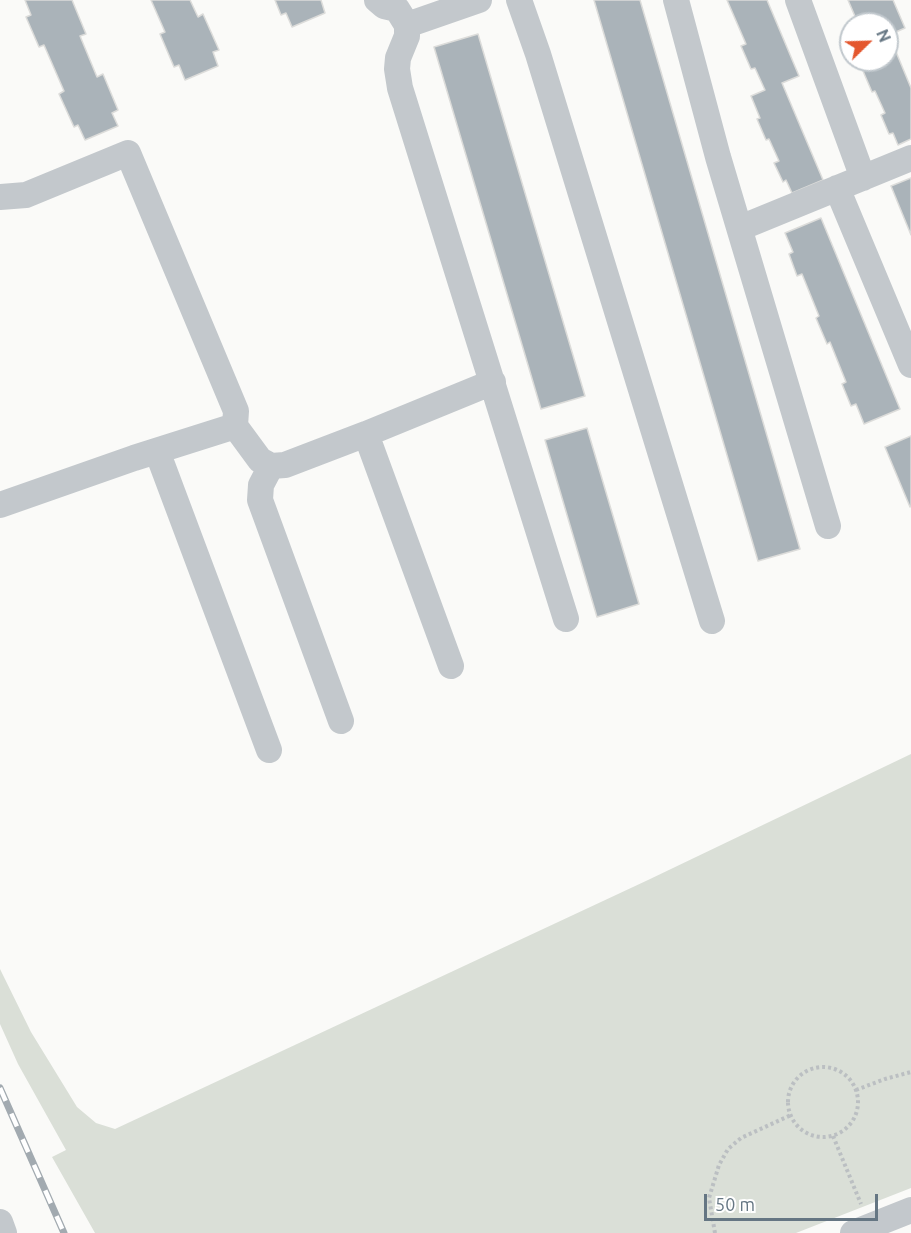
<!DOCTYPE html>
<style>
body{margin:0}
#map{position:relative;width:911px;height:1233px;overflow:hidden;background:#fafaf8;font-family:Ubuntu,sans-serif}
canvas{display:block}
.north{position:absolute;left:839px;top:12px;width:60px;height:60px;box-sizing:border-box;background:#fff;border:2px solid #c1c8cd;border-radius:50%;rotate:67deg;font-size:16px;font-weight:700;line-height:24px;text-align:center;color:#657683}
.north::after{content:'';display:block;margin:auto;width:21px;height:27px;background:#e4572e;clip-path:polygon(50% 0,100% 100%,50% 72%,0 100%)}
.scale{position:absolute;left:704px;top:1194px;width:174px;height:27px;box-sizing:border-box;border:3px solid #657683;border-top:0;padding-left:8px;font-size:18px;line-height:21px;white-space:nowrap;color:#657683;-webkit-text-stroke:4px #fff;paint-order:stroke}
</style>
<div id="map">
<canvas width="911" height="1233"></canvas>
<div class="north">N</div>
<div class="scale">50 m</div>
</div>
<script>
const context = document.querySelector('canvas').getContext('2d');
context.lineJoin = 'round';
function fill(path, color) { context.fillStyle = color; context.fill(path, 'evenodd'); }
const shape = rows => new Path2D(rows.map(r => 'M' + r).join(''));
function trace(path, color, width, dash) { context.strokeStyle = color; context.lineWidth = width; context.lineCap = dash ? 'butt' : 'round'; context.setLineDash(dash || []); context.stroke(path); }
fill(shape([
 [911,754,911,1188,796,1233,95,1233,52,1157,66,1150,18,1064,0,1024,0,969,31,1032,77,1107,96,1123,115,1129,648,880]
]), '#dadfd7');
const building = shape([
 [25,0,72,0,86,34,80,36,97,77,103,74,118,110,112,113,118,126,85,140,78,125,74,127,59,94,64,91,44,45,39,47,26,17,31,15,25,0],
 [151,0,190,0,198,17,203,14,219,50,213,52,218,66,185,80,179,65,174,67,160,34,165,32,151,0],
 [275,0,321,0,325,13,292,27,286,13,281,15,275,0],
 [594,0,640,0,800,549,758,561,594,0],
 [727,0,767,0,799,76,782,83,823,180,792,193,786,180,783,182,774,163,779,161,769,139,766,140,757,119,760,118,751,96,765,90,755,68,751,69,741,46,746,44,727,0],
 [848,0,893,0,905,28,889,35,911,88,911,139,898,145,893,133,889,134,881,115,885,113,875,91,872,92,863,71,866,70,862,60,887,60,887,24,863,24,862,20,857,21,848,0],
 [478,34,585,396,541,409,434,47,478,34],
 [911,178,911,235,891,186,911,178],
 [821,218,900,409,864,424,856,404,851,406,842,384,846,382,830,342,827,344,816,318,819,316,802,274,797,276,789,254,793,252,785,233,821,218],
 [587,428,639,604,597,617,545,440,587,428],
 [911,436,911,506,910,507,885,447,911,436]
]);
fill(building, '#aab3b9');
trace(building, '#dcdcda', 1.5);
trace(shape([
 '788 1102a35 35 0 1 1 70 0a35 35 0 1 1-70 0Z',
 [856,1090,885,1079,911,1072],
 [833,1136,861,1204],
 [715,1233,709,1198,719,1165,728,1149,741,1138,791,1115]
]), '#bbbfc2', 4, [3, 3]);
trace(shape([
 [377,0,384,6,397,9,407,25,407,36,398,58,397,69,400,88,566,619],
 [519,0,538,54,712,621],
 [676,0,718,157,828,526],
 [798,0,863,178],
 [407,25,479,0],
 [837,188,911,365],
 [0,197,26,195,128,153,236,411,235,426],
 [740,228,911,158],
 [366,434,451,666],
 [157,451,269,750],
 [271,466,261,485,260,500,341,721],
 [0,505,134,458,235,426,260,460,271,466,285,465,366,434,493,382],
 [0,1222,4,1233],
 [853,1233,911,1210]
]), '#c3c8cc', 26);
const rail = shape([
 [0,1088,64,1233]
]);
trace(rail, '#a2aab0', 7);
trace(rail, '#fff', 4.5, [14]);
</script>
